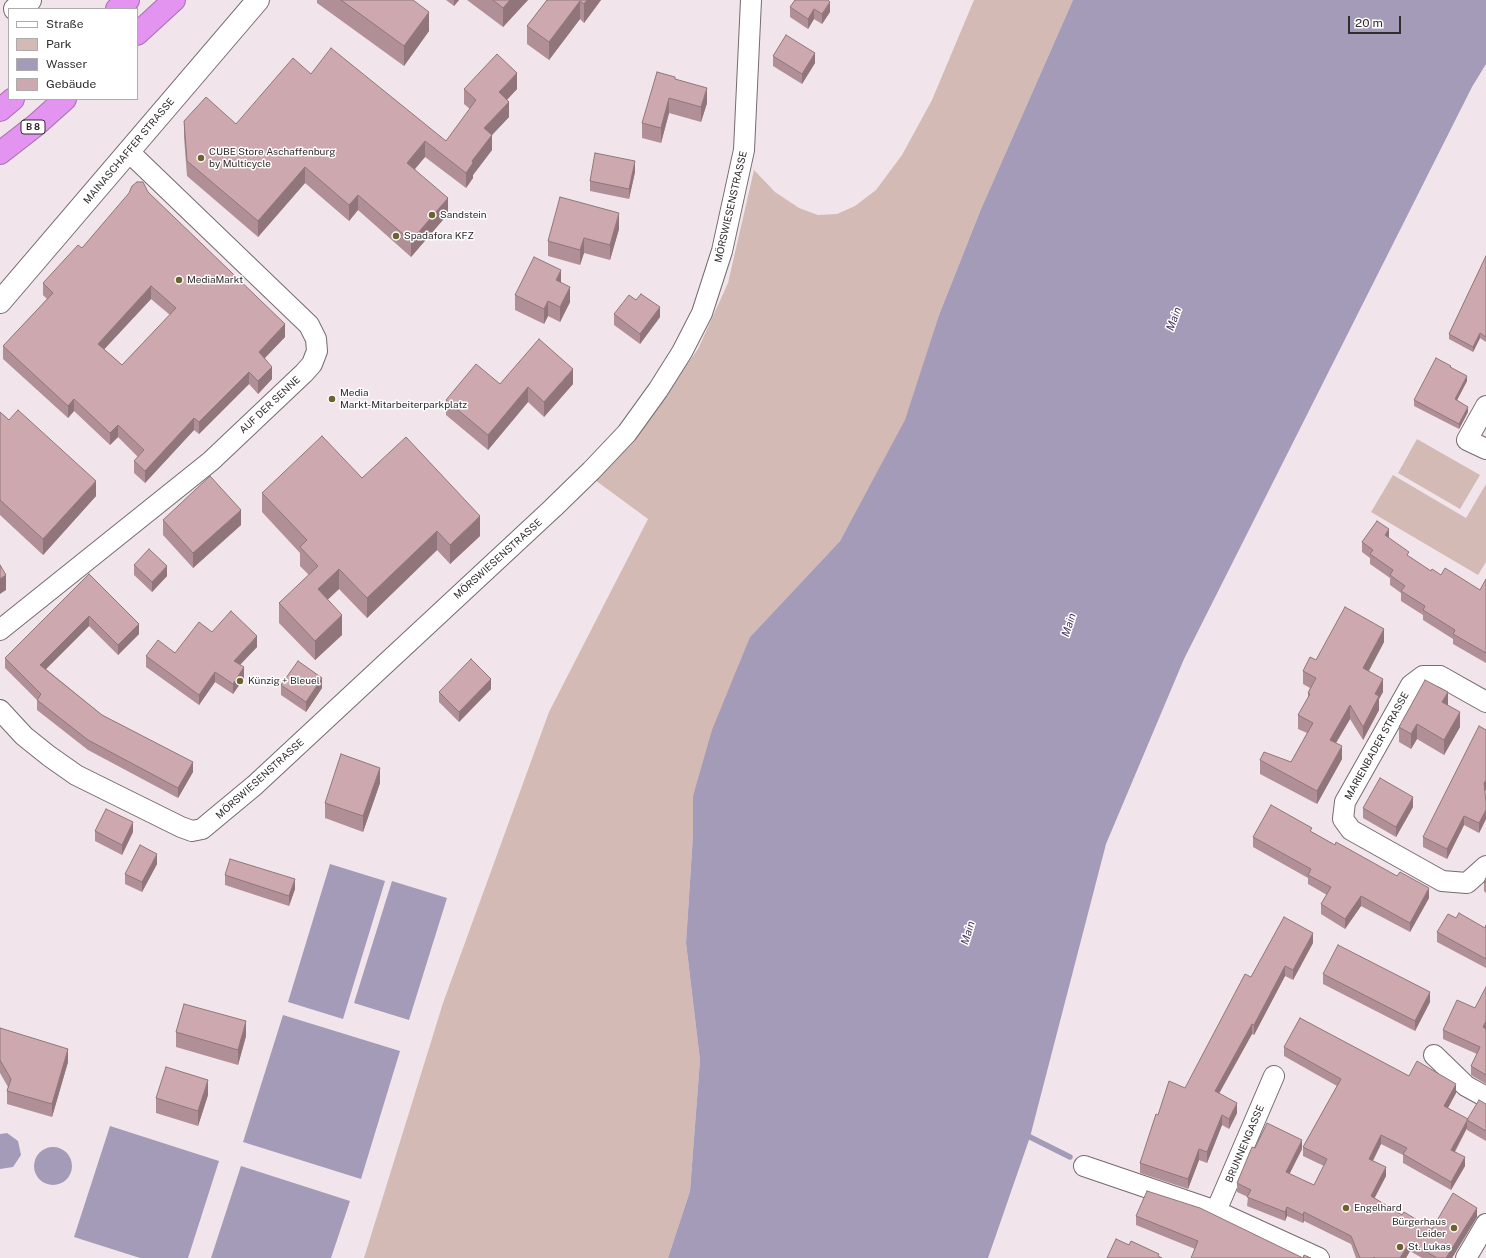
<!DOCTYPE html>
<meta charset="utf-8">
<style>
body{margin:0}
#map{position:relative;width:1486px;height:1258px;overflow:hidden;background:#f1e5eb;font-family:"Public Sans",sans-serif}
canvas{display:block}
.legend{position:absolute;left:8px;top:8px;width:130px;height:92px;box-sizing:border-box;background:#fff;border:1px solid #adabac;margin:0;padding:5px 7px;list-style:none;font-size:12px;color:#312d2f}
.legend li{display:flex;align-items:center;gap:8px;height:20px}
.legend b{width:20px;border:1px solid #adabac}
.scale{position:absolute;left:1348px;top:16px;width:53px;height:18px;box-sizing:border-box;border:2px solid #312d2f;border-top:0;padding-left:5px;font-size:12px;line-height:14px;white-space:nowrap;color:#312d2f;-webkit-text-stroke:3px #fff;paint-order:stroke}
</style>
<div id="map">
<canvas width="1486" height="1258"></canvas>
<ul class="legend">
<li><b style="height:5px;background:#fff"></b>Straße</li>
<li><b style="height:11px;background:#d3bab5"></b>Park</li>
<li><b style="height:11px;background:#a49bb9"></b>Wasser</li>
<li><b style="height:11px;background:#cda8ae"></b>Gebäude</li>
</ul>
<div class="scale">20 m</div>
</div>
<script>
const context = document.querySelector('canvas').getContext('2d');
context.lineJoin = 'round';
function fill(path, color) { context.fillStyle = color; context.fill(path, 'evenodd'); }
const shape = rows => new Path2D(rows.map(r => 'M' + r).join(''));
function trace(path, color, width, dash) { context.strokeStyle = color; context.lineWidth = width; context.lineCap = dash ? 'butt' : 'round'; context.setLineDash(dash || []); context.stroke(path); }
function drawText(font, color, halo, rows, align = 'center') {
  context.font = font + ' "Public Sans",sans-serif'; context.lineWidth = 3; context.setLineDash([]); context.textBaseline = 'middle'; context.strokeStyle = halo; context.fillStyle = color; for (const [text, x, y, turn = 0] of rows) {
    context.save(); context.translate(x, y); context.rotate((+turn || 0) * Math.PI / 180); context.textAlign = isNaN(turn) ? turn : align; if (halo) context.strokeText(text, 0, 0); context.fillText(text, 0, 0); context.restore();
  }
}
fill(shape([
 [974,0,1073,0,981,209,939,315,906,420,840,541,750,637,693,796,693,835,686,943,700,1060,690,1191,668,1258,364,1258,443,1003,549,712,648,519,595,480,653,412,698,349,728,283,754,170,775,192,799,208,818,215,837,214,855,206,876,190,902,155,932,100],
 [1417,439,1480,475,1460,509,1398,473],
 [1393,475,1466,518,1486,484,1486,562,1478,575,1371,512]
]), '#d3bab5');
fill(shape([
 [1073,0,1486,0,1486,64,1472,87,1184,659,1106,844,1030,1137,988,1258,668,1258,690,1191,700,1060,686,943,693,835,693,796,712,730,750,637,840,541,905,420,939,315,981,209],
 [330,864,385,881,343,1019,288,1002],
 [392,881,447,898,409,1020,354,1003],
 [283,1015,400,1051,361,1179,243,1142],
 [110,1126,219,1161,188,1258,140,1258,74,1237],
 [7,1133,18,1141,21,1155,13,1167,0,1169,0,1134],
 '34 1166a19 19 0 1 1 38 0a19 19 0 1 1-38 0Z',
 [241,1166,350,1201,331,1258,211,1258]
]), '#a49bb9');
trace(shape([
 [1030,1137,1070,1157]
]), '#a49bb9', 5.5);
const street = shape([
 [1486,406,1467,440,1486,449],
 [0,630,211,461,304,373,312,364,317,351,316,339,309,325,128,151],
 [1486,702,1440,676,1423,676,1411,685,1345,802,1343,819,1351,830,1442,881,1467,883,1486,866],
 [0,710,24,736,49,756,76,775,181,827,192,831,202,829,255,785,553,508,591,471,627,433,658,390,682,352,702,313,722,251,744,150,751,0],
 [1434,1055,1466,1086,1486,1097],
 [1084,1166,1216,1211,1319,1258],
 [1216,1211,1274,1076],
 [1466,1258,1486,1224]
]);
const secondary = shape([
 [15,9,30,0],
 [0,302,258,0]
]);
const highway = shape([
 [117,9,128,0],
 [137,34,174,0],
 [0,110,13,99],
 [0,153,36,125,65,99]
]);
trace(street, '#756a70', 22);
trace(secondary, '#756a70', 24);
trace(highway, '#a56fac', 24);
trace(street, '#fff', 20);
trace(secondary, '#fff', 22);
trace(highway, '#e393f0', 22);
fill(shape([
 [317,0,413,0,429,31,404,66,317,3],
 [446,0,459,0,454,6],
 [467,0,528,0,503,27],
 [547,0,601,0,584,23,580,19,549,60,527,44,527,26],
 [795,0,830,12,822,24,814,19,808,29,790,17,790,7],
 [773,56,815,63,802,84,773,66],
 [311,74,446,141,470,109,464,104,464,89,517,89,507,100,509,117,492,135,492,150,473,175,473,178,466,188,425,157,415,169,448,214,411,257,358,210,349,221,305,183,258,237,187,176,184,137,184,121,236,124],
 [675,79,707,103,701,122,669,113,661,143,642,138,642,123],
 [635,172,629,199,590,191,590,181],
 [148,192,285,337,265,358,272,379,258,394,249,384,199,434,194,430,145,483,134,473,134,461,138,457,118,437,110,445,74,411,68,418,3,359,3,346,47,299,43,295,43,283,82,248],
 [151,299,170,315,122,365,104,349],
 [619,229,610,260,584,253,580,265,548,256,548,241],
 [1486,256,1486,342,1480,338,1473,352,1449,339,1449,334],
 [561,283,570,302,560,322,548,316,544,324,515,310,515,295],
 [614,314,660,317,640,344,614,325],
 [1451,367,1467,381,1457,400,1468,412,1459,429,1414,406,1414,400],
 [500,384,573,384,544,417,528,402,488,450,446,415,446,400],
 [0,412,96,496,43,555,0,515],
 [362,478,480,536,450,564,437,550,367,618,339,589,327,600,342,635,315,660,279,623,279,603,309,575,300,566,300,553,262,512,262,493],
 [163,520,241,525,193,568,163,535],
 [1389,538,1409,557,1431,571,1480,590,1486,579,1486,663,1453,644,1453,639,1423,620,1423,615,1401,601,1401,593,1390,585,1390,578,1370,564,1370,558,1362,552,1362,542],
 [134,565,167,576,152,592,134,575],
 [89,574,139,634,118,655,89,626,46,669,102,715,193,772,178,798,88,750,37,710,37,700,5,668,5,658],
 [212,632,257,647,240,665,244,678,233,694,215,682,199,705,146,667,146,656,175,653],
 [1384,642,1369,671,1383,692,1379,699,1379,710,1363,740,1350,719,1336,743,1342,759,1317,804,1260,774,1260,760,1291,762,1307,733,1298,729,1298,715,1308,698,1308,693,1310,688,1303,684,1303,671,1316,660],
 [281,685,322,688,306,712,281,695],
 [491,689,459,722,439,702,439,692],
 [1448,705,1460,727,1444,755,1417,739,1411,749,1399,742,1399,727],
 [380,783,363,832,325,818,325,803],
 [1485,791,1486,802,1486,819,1479,833,1464,825,1447,859,1423,847,1423,837],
 [1413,807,1396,837,1363,818,1363,808],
 [95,831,133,832,122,855,95,841],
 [1312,832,1429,898,1410,932,1361,906,1345,929,1321,914,1321,904,1327,895,1308,884,1308,878,1253,847,1253,837],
 [157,864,142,892,125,884,125,874],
 [225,875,295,889,289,906,225,885],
 [1486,878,1486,893,1484,891,1484,882],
 [1456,918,1485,928,1486,925,1486,968,1437,942,1437,932],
 [1313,943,1293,980,1285,976,1254,1035,1252,1034,1219,1093,1237,1113,1229,1129,1222,1125,1207,1163,1199,1160,1188,1189,1140,1173,1140,1163,1158,1115,1185,1088,1251,977],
 [1323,974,1430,1002,1415,1031,1323,984],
 [1486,987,1486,1084,1471,1075,1471,1066,1477,1054,1443,1039,1443,1030,1475,1008],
 [0,1028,68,1062,52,1117,7,1104,7,1091,8,1087,0,1073],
 [176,1032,246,1036,238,1065,176,1047],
 [1284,1047,1409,1076,1456,1093,1448,1108,1468,1119,1486,1104,1486,1141,1467,1130,1467,1128,1455,1152,1465,1166,1451,1190,1403,1163,1403,1155,1381,1144,1373,1161,1386,1176,1374,1198,1402,1215,1432,1229,1477,1217,1452,1258,1422,1258,1410,1251,1406,1258,1356,1258,1351,1244,1304,1221,1303,1223,1287,1216,1285,1221,1247,1206,1248,1197,1237,1192,1237,1183,1255,1148,1302,1149,1289,1174,1314,1185,1324,1166,1303,1156,1303,1147,1337,1086,1284,1056],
 [208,1095,198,1126,156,1113,156,1098],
 [1136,1216,1303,1258,1195,1249,1136,1225]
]), '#b09096');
fill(shape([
 [454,0,459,0,454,6],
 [510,0,528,0,503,27,503,8],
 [587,0,601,0,584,23,584,4],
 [580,1,580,19,549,60,549,42],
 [830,2,830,12,822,24,822,14],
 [814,9,814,19,808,29,808,19],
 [429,12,429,31,404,66,404,46],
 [815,53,815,63,802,84,802,74],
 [517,73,517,89,499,108,499,92],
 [707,88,707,103,701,122,701,107],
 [669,98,669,113,661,143,661,128],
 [509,102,509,117,492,135,492,150,473,175,473,178,466,188,466,173,472,161,484,128],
 [425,141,425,157,407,178,407,163],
 [635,161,635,172,629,199,629,189],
 [305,167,305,183,258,237,258,221],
 [358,195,358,210,349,221,349,205],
 [448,198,448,214,411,257,411,241],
 [619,213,619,229,610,260,610,245],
 [584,238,584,253,580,265,580,250],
 [561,270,561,285,556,280],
 [151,286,151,299,98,356,98,344],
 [570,287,570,302,560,322,560,307],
 [548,301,548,316,544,324,544,309],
 [660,307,660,317,640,344,640,334],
 [285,324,285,337,259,364,259,352],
 [1480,333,1480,338,1473,352,1473,347],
 [272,367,272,379,258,394,258,381],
 [573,369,573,384,544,417,544,402],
 [249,372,249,384,199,434,199,422],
 [1467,376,1467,381,1455,404,1455,399],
 [528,387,528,402,488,450,488,435],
 [74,399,74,411,68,418,68,406],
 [1468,407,1468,412,1459,429,1459,424],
 [194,418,194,430,145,483,145,471],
 [118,425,118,437,110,445,110,433],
 [96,481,96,496,43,555,43,539],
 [241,510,241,525,193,568,193,553],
 [480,516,480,536,450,564,450,545],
 [1389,529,1389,539,1385,535],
 [437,531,437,550,367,618,367,598],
 [167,566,167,576,152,592,152,582],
 [339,569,339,589,318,609,318,589],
 [6,575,6,590,0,594,0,579],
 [342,615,342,635,315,660,315,641],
 [89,616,89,626,40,675,40,665],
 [139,624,139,634,118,655,118,645],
 [1384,629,1384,642,1363,681,1363,668],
 [257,636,257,647,234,671,234,661],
 [244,667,244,678,233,694,233,684],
 [215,672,215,682,199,705,199,695],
 [322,678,322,688,306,712,306,702],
 [491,679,491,689,459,722,459,712],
 [1383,679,1383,692,1379,699,1379,710,1363,740,1363,727,1375,694],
 [1448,692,1448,707,1442,702],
 [1350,705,1350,719,1330,753,1330,740],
 [1460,712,1460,727,1444,755,1444,740],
 [1417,724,1417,739,1411,749,1411,734],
 [1342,746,1342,759,1317,804,1317,791],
 [193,762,193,772,178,798,178,788],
 [380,768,380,783,363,832,363,816],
 [1486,780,1486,790,1484,793,1484,783],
 [1413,797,1413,807,1396,837,1396,827],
 [1486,810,1486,819,1479,833,1479,823],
 [1464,816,1464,825,1447,859,1447,849],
 [133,822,133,832,122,855,122,845],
 [157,854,157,864,142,892,142,882],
 [295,879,295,889,289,906,289,896],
 [1429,888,1429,898,1410,932,1410,923],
 [1361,896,1361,906,1345,929,1345,919],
 [1313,933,1313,943,1293,980,1293,970],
 [1285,966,1285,976,1254,1035,1254,1025],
 [1430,992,1430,1002,1415,1031,1415,1021],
 [246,1021,246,1036,238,1065,238,1050],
 [1486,1021,1486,1031,1483,1027],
 [1252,1024,1252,1034,1215,1101,1215,1091],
 [68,1049,68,1062,52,1117,52,1104],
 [208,1080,208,1095,198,1126,198,1111],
 [1456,1084,1456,1093,1444,1115,1444,1106],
 [1237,1103,1237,1113,1229,1129,1229,1119],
 [1222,1115,1222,1125,1207,1163,1207,1152],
 [1467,1120,1467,1128,1451,1158,1451,1150],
 [1381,1135,1381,1144,1369,1168,1369,1159],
 [1302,1140,1302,1149,1286,1181,1286,1172],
 [1199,1149,1199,1160,1188,1189,1188,1179],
 [1465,1157,1465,1166,1451,1190,1451,1182],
 [1386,1167,1386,1176,1371,1205,1371,1196],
 [1287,1207,1287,1216,1285,1221,1285,1212],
 [1477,1208,1477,1217,1452,1258,1446,1258],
 [1304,1212,1304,1221,1303,1223,1303,1215],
 [1410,1242,1410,1251,1406,1258,1400,1258]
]), '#90767a');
const building = shape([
 [341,0,413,0,429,12,404,46,341,0],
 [493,0,510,0,503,8,493,0],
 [547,0,587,0,584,4,580,1,549,42,527,26,547,0],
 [795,0,828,0,830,2,822,14,814,9,808,19,790,7,795,0],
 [786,35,815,53,802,74,773,56,786,35],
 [331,48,446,141,476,100,464,89,497,54,517,73,499,92,509,102,484,128,492,135,472,161,473,163,466,173,425,141,407,163,448,198,411,241,358,195,349,205,305,167,258,221,187,161,184,121,206,97,236,124,293,58,311,74,331,48],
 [657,72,675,77,675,79,707,88,701,107,669,98,661,128,642,123,657,72],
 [595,153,635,161,629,189,590,181,595,153],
 [137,182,143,182,148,192,285,324,259,352,272,367,258,381,249,372,199,422,194,418,145,471,134,461,144,450,118,425,110,433,74,399,68,406,3,346,53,293,43,283,78,245,82,248,129,193,132,186,137,182],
 [151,286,176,308,122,365,98,344,151,286],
 [560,197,619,213,610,245,584,238,580,250,548,241,560,197],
 [1486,256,1486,337,1480,333,1473,347,1449,334,1486,256],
 [534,257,561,270,556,280,570,287,560,307,548,301,544,309,515,295,534,257],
 [641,294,660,307,640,334,614,314,629,295,636,300,641,294],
 [539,339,573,369,544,402,528,387,488,435,446,400,476,364,500,384,539,339],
 [1436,358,1451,366,1450,367,1467,376,1455,399,1468,407,1459,424,1414,400,1436,358],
 [18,410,96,481,43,539,0,500,0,412,9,420,18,410],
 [322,436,362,478,406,437,480,516,450,545,437,531,367,598,339,569,318,589,342,615,315,641,279,603,318,566,300,547,307,540,262,493,322,436],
 [210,476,241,510,193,553,163,520,210,476],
 [1377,521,1389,529,1385,535,1409,552,1407,555,1431,571,1432,569,1441,575,1445,568,1480,590,1486,579,1486,653,1453,634,1455,630,1423,610,1425,606,1401,591,1405,586,1390,575,1393,570,1370,554,1373,550,1362,542,1377,521],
 [149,549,167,566,152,582,134,565,149,549],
 [0,565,6,575,0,579,0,565],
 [89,574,139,624,118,645,89,616,40,665,102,715,193,762,178,788,88,740,37,700,41,694,5,658,89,574],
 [1345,607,1384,629,1363,668,1383,679,1375,694,1379,696,1363,727,1350,705,1330,740,1342,746,1317,791,1260,760,1264,752,1291,762,1313,723,1298,715,1310,694,1308,693,1316,678,1303,671,1310,657,1316,660,1345,607],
 [231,611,257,636,234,661,244,667,233,684,215,672,199,695,146,656,158,640,175,653,199,622,212,632,231,611],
 [471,659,491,679,459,712,439,692,471,659],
 [298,661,322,678,306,702,281,685,298,661],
 [1425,680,1448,692,1442,702,1460,712,1444,740,1417,724,1411,734,1399,727,1425,680],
 [1479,726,1486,730,1486,780,1484,783,1486,802,1486,810,1479,823,1464,816,1447,849,1423,837,1479,726],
 [341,754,380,768,363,816,325,803,341,754],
 [1380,778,1413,797,1396,827,1363,808,1380,778],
 [1271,805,1312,828,1310,831,1335,845,1336,842,1397,876,1400,872,1429,888,1410,923,1361,896,1345,919,1321,904,1331,887,1308,875,1311,869,1253,837,1271,805],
 [106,809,133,822,122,845,95,831,106,809],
 [140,845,157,854,142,882,125,874,140,845],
 [230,859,295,879,289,896,225,875,230,859],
 [1486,878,1486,883,1484,882,1486,878],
 [1459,913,1485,928,1486,925,1486,959,1437,932,1448,914,1456,918,1459,913],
 [1284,917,1313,933,1293,970,1285,966,1254,1025,1252,1024,1215,1091,1237,1103,1229,1119,1222,1115,1207,1152,1199,1149,1188,1179,1140,1163,1156,1114,1158,1115,1169,1081,1185,1088,1245,974,1251,977,1284,917],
 [1338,945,1430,992,1415,1021,1323,974,1338,945],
 [1486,987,1486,1021,1483,1027,1486,1029,1486,1075,1471,1066,1480,1047,1443,1030,1457,1000,1475,1008,1486,987],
 [184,1004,246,1021,238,1050,176,1032,184,1004],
 [1300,1018,1409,1076,1417,1061,1456,1084,1444,1106,1468,1119,1451,1150,1465,1157,1451,1182,1403,1154,1407,1148,1381,1135,1369,1159,1386,1167,1371,1196,1402,1215,1404,1212,1432,1229,1453,1193,1477,1208,1446,1258,1437,1258,1410,1242,1400,1258,1375,1258,1374,1257,1373,1258,1360,1258,1351,1236,1304,1212,1303,1215,1287,1207,1285,1212,1247,1197,1251,1190,1237,1183,1252,1147,1255,1148,1267,1123,1302,1140,1286,1172,1314,1185,1327,1159,1303,1147,1341,1079,1284,1047,1300,1018],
 [0,1028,68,1049,52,1104,7,1091,11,1079,0,1060,0,1028],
 [166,1067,208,1080,198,1111,156,1098,166,1067],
 [1479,1100,1486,1104,1486,1131,1467,1120,1479,1100],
 [1147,1191,1200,1208,1303,1258,1304,1255,1311,1258,1191,1258,1198,1241,1136,1216,1147,1191],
 [1116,1239,1129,1245,1131,1241,1159,1254,1158,1256,1162,1258,1107,1258,1116,1239]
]);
fill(building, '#cda8ae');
trace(building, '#90767a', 1);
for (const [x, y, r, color] of [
 [201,158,4,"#6d6330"],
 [432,215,4,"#6d6330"],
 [396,236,4,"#6d6330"],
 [179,280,4,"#6d6330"],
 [332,399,4,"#6d6330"],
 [240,681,4,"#6d6330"],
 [1346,1208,4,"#6d6330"],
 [1454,1228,4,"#6d6330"],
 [1400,1247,4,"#6d6330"]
]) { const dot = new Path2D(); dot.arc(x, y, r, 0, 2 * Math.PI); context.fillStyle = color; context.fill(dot); trace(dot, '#fff', 1.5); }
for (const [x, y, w] of [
 [33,127,24]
]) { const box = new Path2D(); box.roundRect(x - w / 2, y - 7, w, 14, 3); context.fillStyle = '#fff'; context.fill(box); trace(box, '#312d2f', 1); }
drawText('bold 9px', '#312d2f', null, [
 ["B 8",33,127]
]);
drawText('10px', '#312d2f', '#fff', [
 ["MAINASCHAFFER STRASSE",129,151,-50],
 ["MÖRSWIESENSTRASSE",731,207,-77],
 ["AUF DER SENNE",270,405,-43],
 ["MÖRSWIESENSTRASSE",498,559,-42],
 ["MARIENBADER STRASSE",1377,746,-61],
 ["MÖRSWIESENSTRASSE",260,779,-42],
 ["BRUNNENGASSE",1245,1144,-67]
]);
drawText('10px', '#312d2f', '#fff', [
 ["CUBE Store Aschaffenburg",209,152],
 ["by Multicycle",209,164],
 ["Sandstein",440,215],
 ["Spadafora KFZ",404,236],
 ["MediaMarkt",187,280],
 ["Media",340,393],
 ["Markt-Mitarbeiterparkplatz",340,405],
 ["Künzig + Bleuel",248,681],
 ["Engelhard",1354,1208],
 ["Bürgerhaus",1446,1222,"right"],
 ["Leider",1446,1234,"right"],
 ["St. Lukas",1408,1247]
], 'left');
drawText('italic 11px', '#42335e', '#fff', [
 ["Main",1174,319,-70],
 ["Main",1069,625,-72],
 ["Main",968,933,-73]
]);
</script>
